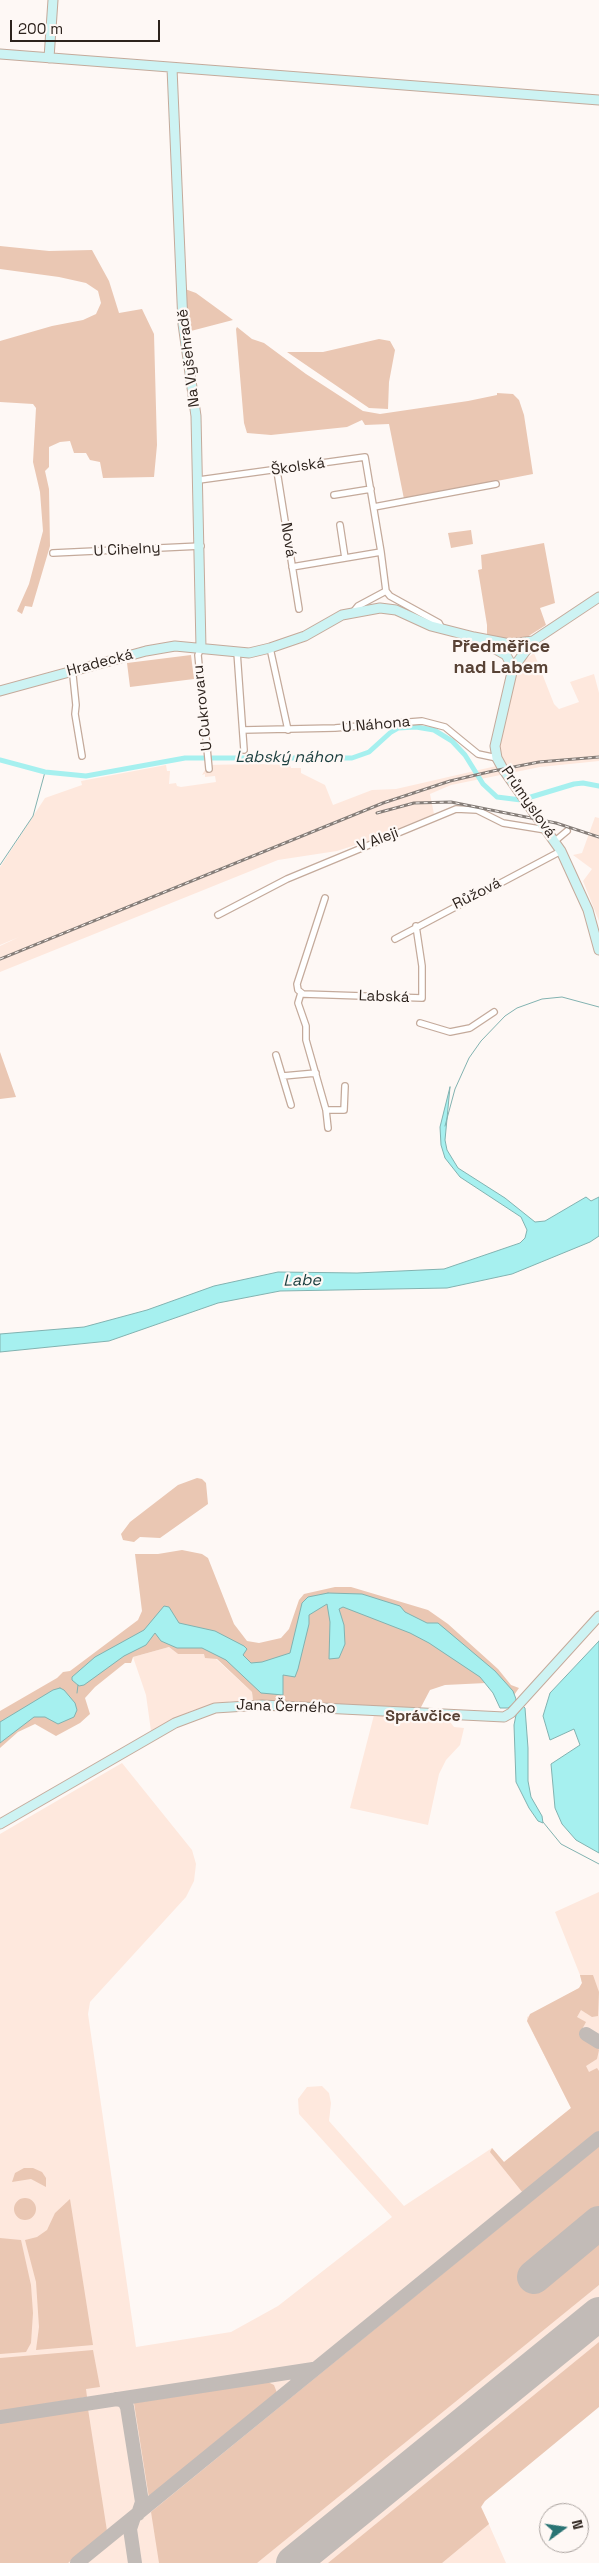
<!DOCTYPE html>
<meta charset="utf-8">
<style>
body{margin:0}
#map{position:relative;width:599px;height:2563px;overflow:hidden;background:#fef8f5;font-family:"Space Grotesk",sans-serif}
canvas{display:block}
.north{position:absolute;left:539px;top:2503px;width:50px;height:50px;box-sizing:border-box;background:#fef8f5;border:1px solid #aaa39f;border-radius:50%;rotate:76deg;font-size:14px;font-weight:700;line-height:20px;text-align:center;color:#2d231d}
.north::after{content:'';display:block;margin:auto;width:18px;height:22px;background:#2a7474;clip-path:polygon(50% 0,100% 100%,50% 72%,0 100%)}
.scale{position:absolute;left:10px;top:20px;width:150px;height:22px;box-sizing:border-box;border:2px solid #2d231d;border-top:0;padding-left:6px;font-size:15px;line-height:18px;white-space:nowrap;color:#2d231d;-webkit-text-stroke:4px #fef8f5;paint-order:stroke}
</style>
<div id="map">
<canvas width="599" height="2563"></canvas>
<div class="north">N</div>
<div class="scale">200 m</div>
</div>
<script>
const context = document.querySelector('canvas').getContext('2d');
context.lineJoin = 'round';
function fill(path, color) { context.fillStyle = color; context.fill(path, 'evenodd'); }
const shape = rows => new Path2D(rows.map(r => 'M' + r).join(''));
function trace(path, color, width, dash) { context.strokeStyle = color; context.lineWidth = width; context.lineCap = dash ? 'butt' : 'round'; context.setLineDash(dash || []); context.stroke(path); }
function drawText(font, color, halo, rows, align = 'center') {
  context.font = font + ' "Space Grotesk",sans-serif'; context.lineWidth = 4.5; context.setLineDash([]); context.textBaseline = 'middle'; context.strokeStyle = halo; context.fillStyle = color; for (const [text, x, y, turn = 0] of rows) {
    context.save(); context.translate(x, y); context.rotate((+turn || 0) * Math.PI / 180); context.textAlign = isNaN(turn) ? turn : align; if (halo) context.strokeText(text, 0, 0); context.fillText(text, 0, 0); context.restore();
  }
}
fill(shape([
 [534,653,554,704,559,709,579,702,570,682,594,674,599,693,599,761,540,767,451,785,430,794,434,814,365,842,337,851,278,860,0,972,0,946,19,937,0,945,0,867,45,798,82,785,81,781,166,765,167,771,170,771,169,784,176,783,177,786,181,787,216,782,215,776,205,777,205,774,202,775,205,770,205,765,257,764,290,765,291,768,301,768,301,773,325,785,333,805,372,790,396,789,505,764,501,757,499,745,517,673,526,659],
 [595,817,599,818,599,921,583,881,592,869,573,855,582,853],
 [169,1647,178,1654,204,1654,216,1659,252,1692,253,1701,231,1701,193,1710,151,1731,146,1695,133,1657],
 [374,1715,447,1718,454,1727,464,1728,460,1745,446,1760,439,1774,428,1825,350,1808],
 [122,1763,192,1850,196,1864,194,1881,186,1897,90,2002,88,2014,136,2347,231,2332,278,2306,392,2217,299,2114,298,2099,307,2087,322,2086,329,2093,331,2103,329,2121,404,2206,492,2148,504,2162,571,2108,527,2021,527,2017,579,1988,582,1983,580,1975,555,1912,599,1892,599,2403,479,2502,506,2563,0,2563,0,1834]
]), '#fee8dd');
fill(shape([
 [0,246,49,251,92,250,109,281,119,313,142,309,154,334,157,445,154,477,103,478,100,462,90,460,86,453,74,453,70,441,60,442,49,447,49,467,45,471,49,489,50,546,32,607,25,606,22,614,17,611,29,584,43,531,40,492,33,462,36,408,33,404,0,402,0,341,52,326,83,320,96,314,101,303,98,291,86,283,59,277,0,269],
 [185,289,196,293,233,320,187,332],
 [237,327,252,339,264,343,306,374,363,411,380,414,468,401,497,395,497,393,513,394,519,400,524,415,533,474,404,499,389,424,365,425,362,420,347,427,318,430,271,435,247,433,244,423,236,329],
 [379,339,390,341,395,350,389,382,388,409,369,408,287,352,323,352],
 [471,530,473,544,451,548,448,533],
 [544,543,555,603,540,608,546,625,527,637,516,640,487,635,487,625,478,570,482,569,481,555],
 [191,655,194,679,130,687,127,663],
 [0,1052,16,1097,0,1099],
 [197,1478,202,1479,206,1483,208,1504,160,1538,140,1537,134,1542,123,1540,121,1534,130,1522,178,1485],
 [182,1550,202,1554,208,1558,234,1624,247,1641,259,1643,281,1638,289,1629,299,1600,304,1594,335,1587,351,1587,428,1610,448,1624,498,1669,511,1685,519,1688,507,1705,486,1683,445,1685,430,1690,420,1709,253,1701,252,1692,217,1659,205,1658,204,1654,178,1654,169,1647,133,1657,131,1663,125,1663,95,1687,85,1698,90,1714,80,1723,56,1736,35,1724,18,1732,0,1748,0,1711,57,1678,63,1672,70,1671,138,1620,142,1611,135,1554,158,1554],
 [580,1975,593,1975,599,1992,598,2016,592,2017,581,2010,577,2017,586,2022,579,2035,596,2044,599,2050,597,2059,586,2066,589,2072,597,2068,599,2071,599,2131,523,2193,490,2152,492,2148,504,2162,571,2108,527,2021,530,2014,579,1988,582,1983],
 [599,2146,599,2285,257,2563,159,2563,151,2512],
 [24,2168,33,2168,42,2172,46,2178,46,2187,31,2179,12,2182,15,2173],
 '14 2209a11 11 0 1 1 22 0a11 11 0 1 1-22 0Z',
 [70,2199,93,2345,36,2350,39,2327,36,2282,25,2240,37,2237,47,2230,55,2213],
 [0,2238,21,2240,31,2285,33,2313,31,2343,26,2352,0,2354],
 [599,2342,599,2407,485,2501,481,2507,489,2524,442,2563,328,2563],
 [93,2350,100,2387,86,2389,87,2397,0,2411,0,2358],
 [268,2382,274,2385,277,2393,149,2498,134,2403],
 [88,2409,107,2531,68,2563,0,2563,0,2423]
]), '#eac7b3');
const water = shape([
 [450,1087,445,1140,447,1150,458,1168,505,1198,535,1222,545,1221,586,1197,591,1201,599,1197,599,1236,590,1242,512,1274,447,1288,280,1291,218,1303,109,1341,0,1352,0,1334,84,1327,147,1310,214,1286,278,1272,357,1273,444,1269,520,1243,525,1238,527,1230,521,1217,460,1177,445,1158,441,1145,440,1127,450,1087],
 [328,1593,362,1594,400,1606,405,1612,427,1623,438,1623,495,1671,513,1691,516,1699,515,1703,508,1708,500,1708,493,1693,480,1677,429,1643,410,1633,343,1607,339,1609,344,1625,345,1644,339,1658,329,1659,330,1622,327,1604,309,1615,309,1624,298,1669,295,1677,283,1675,283,1695,261,1693,226,1660,202,1648,177,1648,161,1641,155,1633,146,1645,124,1656,84,1685,79,1686,72,1680,72,1677,95,1657,144,1630,164,1606,169,1607,179,1623,215,1631,244,1646,247,1649,243,1655,251,1663,262,1662,290,1653,302,1603,308,1597,328,1593],
 [599,1641,599,1853,576,1840,562,1824,555,1808,551,1764,580,1745,574,1729,550,1740,543,1716,550,1693,599,1641],
 [60,1688,64,1690,75,1703,77,1710,74,1717,58,1724,45,1717,34,1717,0,1743,0,1722,53,1690,60,1688],
 [523,1706,525,1708,528,1748,528,1781,531,1797,542,1816,543,1823,538,1821,529,1808,516,1782,514,1725,516,1715,523,1706]
]);
fill(water, '#a6f0ef');
trace(water, '#82b2b0', 1);
trace(shape([
 [0,865,33,816,45,772],
 [445,1126,455,1089,469,1058,481,1041,505,1016,517,1008,542,999,562,997,599,1007],
 [77,1693,78,1685],
 [543,1822,561,1844,599,1864]
]), '#82b2b0', 1);
trace(shape([
 [0,760,45,772,86,776,185,758,352,758,369,752,391,732,398,728,416,727,434,730,452,741,465,755,483,784,497,797,521,800,574,784,583,783,599,786]
]), '#a6f0ef', 5);
trace(shape([
 [586,2034,599,2042],
 [116,2399,124,2401,127,2407,142,2502,138,2514],
 [0,2417,313,2369],
 [134,2517,130,2529,135,2563],
 [77,2563,599,2138]
]), '#c2bbb7', 14);
trace(shape([
 [534,2277,599,2223],
 [293,2563,599,2314]
]), '#c2bbb7', 34);
const street = shape([
 [277,471,299,609],
 [199,480,365,457,381,552,292,567],
 [334,495,371,489],
 [374,507,496,484],
 [340,525,345,558],
 [53,553,201,546],
 [386,591,390,596,439,623,442,629],
 [354,611,358,606,386,591,381,552],
 [201,648,198,655,209,769],
 [270,648,288,730],
 [237,652,244,750],
 [71,671,73,676,76,705,75,714,82,756],
 [243,730,335,728,422,721,445,727,478,754,497,758],
 [555,841,567,831],
 [325,898,297,984,298,990,303,994,422,998,422,966,416,926],
 [218,915,287,879,456,809,477,810,503,823,546,830],
 [395,939,561,851],
 [301,993,298,1003,306,1026,306,1040,326,1110,328,1128],
 [420,1023,450,1032,470,1028,494,1012],
 [276,1055,291,1105],
 [283,1076,316,1073],
 [326,1110,344,1110,345,1086]
]);
const secondary = shape([
 [0,54,599,100],
 [49,58,53,0],
 [172,68,183,324,196,416,201,648],
 [599,597,533,641,513,668,495,746,497,758,503,769,561,851,588,910,599,950],
 [483,642,506,655,513,668],
 [0,691,146,651,175,646,249,653,270,648,305,636,342,615,380,608,396,610,431,626,474,637,510,644,533,641],
 [0,1824,175,1723,215,1708,262,1705,504,1717,511,1713,599,1616]
]);
trace(street, '#c4aa9b', 8);
trace(secondary, '#c4aa9b', 11);
trace(street, '#fff', 5.5);
trace(secondary, '#cdf3f3', 9);
const rail = shape([
 [377,813,414,803,451,802,556,823,599,837],
 [0,959,383,803,450,781,493,771,539,762,599,757]
]);
trace(rail, '#867e79', 3);
trace(rail, '#fef8f5', 1, [4]);
drawText('15px', '#2d231d', '#fef8f5', [
 ["Na Vyšehradě",189,358,-97],
 ["Školská",298,467,-8],
 ["Nová",288,540,81],
 ["U Cihelny",127,550,-3],
 ["Hradecká",100,663,-15],
 ["U Cukrovaru",203,708,-96],
 ["U Náhona",376,725,-5],
 ["Průmyslová",528,802,55],
 ["V Aleji",378,840,-21],
 ["Růžová",477,894,-27],
 ["Labská",384,997,2],
 ["Jana Černého",286,1707,2]
]);
drawText('italic 16px', '#1a3e3e', '#fef8f5', [
 ["Labský náhon",289,758],
 ["Labe",302,1281,-1]
]);
drawText('bold 16px', '#584235', '#fef8f5', [
 ["Správčice",423,1717]
]);
drawText('bold 18px', '#584235', '#fef8f5', [
 ["Předměřice",501,647],
 ["nad Labem",501,668]
]);
</script>
